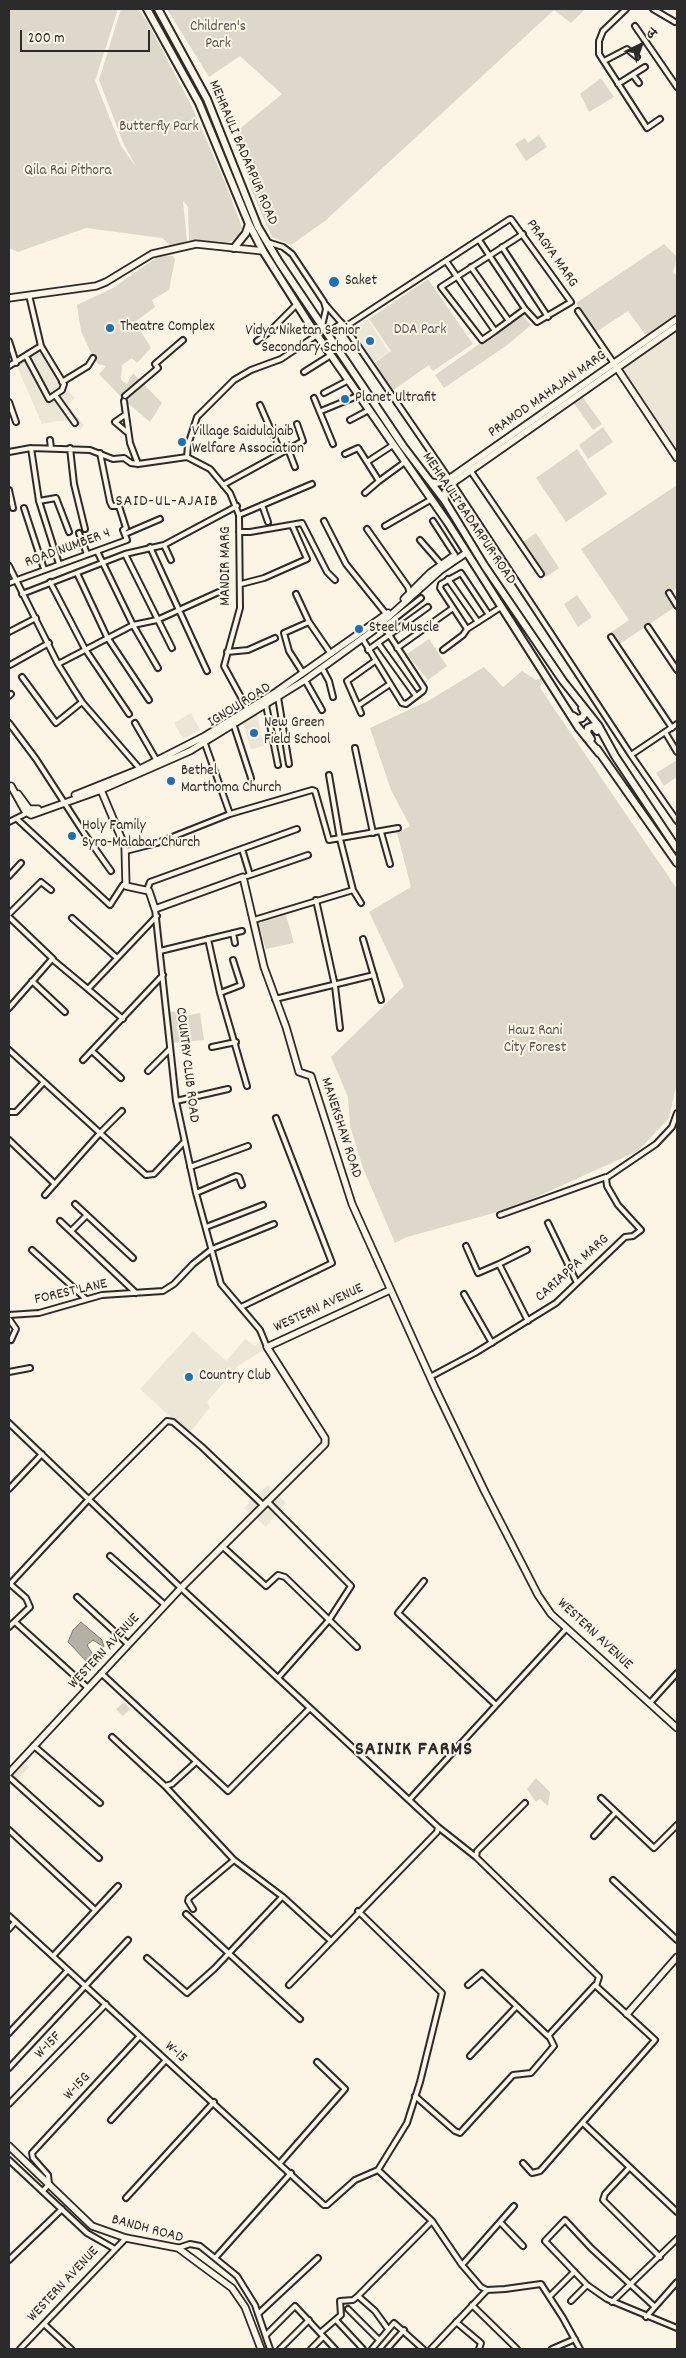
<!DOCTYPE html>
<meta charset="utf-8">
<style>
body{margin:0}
#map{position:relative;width:686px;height:2358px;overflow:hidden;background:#fcf5e5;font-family:Dekko,"Playpen Sans Deva",sans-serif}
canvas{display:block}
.frame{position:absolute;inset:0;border:10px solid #2b2b2b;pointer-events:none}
.north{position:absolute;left:616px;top:20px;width:50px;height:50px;-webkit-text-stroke:4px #fcf5e5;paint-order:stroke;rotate:42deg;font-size:14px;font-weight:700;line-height:20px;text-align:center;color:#2b2b2b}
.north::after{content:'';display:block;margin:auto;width:18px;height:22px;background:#2b2b2b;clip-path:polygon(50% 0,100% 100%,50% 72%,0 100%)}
.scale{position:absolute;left:20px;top:30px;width:130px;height:22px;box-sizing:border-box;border:2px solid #2b2b2b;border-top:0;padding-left:6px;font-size:15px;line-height:18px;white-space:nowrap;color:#2b2b2b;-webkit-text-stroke:4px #fcf5e5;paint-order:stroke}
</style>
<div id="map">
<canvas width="686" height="2358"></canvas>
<div class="frame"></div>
<div class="north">उ</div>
<div class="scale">200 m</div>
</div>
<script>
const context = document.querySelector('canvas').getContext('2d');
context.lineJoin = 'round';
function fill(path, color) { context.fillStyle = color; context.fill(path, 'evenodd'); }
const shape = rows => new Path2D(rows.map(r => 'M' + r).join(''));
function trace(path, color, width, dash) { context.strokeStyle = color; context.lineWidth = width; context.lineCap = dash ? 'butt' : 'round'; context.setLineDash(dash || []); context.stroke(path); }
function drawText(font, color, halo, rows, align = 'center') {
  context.font = font + ' Dekko,sans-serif'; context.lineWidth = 4; context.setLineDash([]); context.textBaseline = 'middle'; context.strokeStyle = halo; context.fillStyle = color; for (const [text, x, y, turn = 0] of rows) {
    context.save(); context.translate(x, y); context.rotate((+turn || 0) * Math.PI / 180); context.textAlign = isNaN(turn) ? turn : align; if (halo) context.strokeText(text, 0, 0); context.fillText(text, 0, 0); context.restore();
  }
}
fill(shape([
 [368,320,389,352,372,363,351,331],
 [677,329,677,449,622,368],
 [42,350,65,388,75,398,68,405,84,425,80,430,68,421,58,421,42,424,16,364],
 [191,713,200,730,183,739,174,723],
 [257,714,264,746,251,749,242,720],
 [193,1331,226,1361,245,1339,255,1346,262,1341,265,1349,238,1366,207,1402,210,1407,189,1434,140,1389],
 [268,1485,286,1503,266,1527,244,1508],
 [23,1762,29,1767,9,1788,9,1776]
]), '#ece6d7');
fill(shape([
 [9,9,118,9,95,81,121,146,137,168,124,145,99,80,121,9,138,9,147,21,192,107,224,180,242,227,237,239,229,242,189,240,188,207,183,201,187,241,172,247,162,238,86,228,18,252,9,248],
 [167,9,585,9,571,23,554,10,325,221,291,245,272,237,252,192,237,131,282,94,240,56,209,77],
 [601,78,614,97,589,112,580,94],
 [539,135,547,147,526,161,515,144,525,138,528,143],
 [664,244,677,257,673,273,677,275,677,314,647,337,628,311,596,332,576,303],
 [160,255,173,256,175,259,169,290,152,300,155,307,135,322,151,348,137,363,132,358,122,365,121,380,127,384,133,373,162,403,150,422,124,400,99,374,106,366,98,364,92,355,81,331,77,305,113,288],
 [428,279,473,344,433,371,429,365,392,391,373,364,391,351,369,319],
 [522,314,531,325,506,346,444,388,435,375],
 [582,396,602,424,593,430,573,402],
 [603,427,613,442,588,459,579,445],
 [577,449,607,494,566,522,536,478],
 [677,485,677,588,667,595,675,607,618,645,610,633,629,620,581,549],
 [536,533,559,568,546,577,523,542],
 [577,595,592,617,578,627,564,604],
 [429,639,447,666,428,680,407,654],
 [484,667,503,687,522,671,536,680,543,677,540,688,677,889,677,1082,669,1118,638,1151,512,1208,407,1237,395,1243,363,1168,350,1126,348,1097,331,1057,404,986,369,912,411,887,397,833,410,826,391,790,370,728,428,701],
 [677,760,677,777,664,786,656,773],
 [286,915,294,943,266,949,257,924],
 [183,1011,185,1016,200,1013,204,1040,173,1043,170,1012],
 [124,1702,130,1709,123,1716,116,1709],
 [536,1778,550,1792,548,1806,540,1799,536,1802,527,1789]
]), '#ded8ca');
const water = shape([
 [81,1622,102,1640,104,1647,93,1640,87,1645,93,1655,90,1665,68,1642,73,1630,81,1622]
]);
fill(water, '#b4b0a5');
trace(water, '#7d7b74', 1);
const street = shape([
 [626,9,603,31,599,41,599,54,647,128,660,119],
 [653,9,675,22],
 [635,26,677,87],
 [604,61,627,49,637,57],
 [633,75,639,83],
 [618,84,645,67],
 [267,242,283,247,292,254,324,302,326,309,322,326],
 [502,247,548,317],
 [446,261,495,331,525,309],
 [471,267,509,321],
 [325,304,345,327,452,483,631,755,677,821],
 [578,311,615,365],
 [345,327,383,302,510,219,511,219,571,302,537,322,525,309,479,240],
 [495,331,482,340,441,287,523,234],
 [327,333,342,323],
 [9,341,16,363],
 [257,341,268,333,297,304],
 [26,356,49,399,62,390,64,384,41,346,29,295],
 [9,366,41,346],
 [304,372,331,355],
 [62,382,88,366,93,358],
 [324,393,349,380],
 [55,395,75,423],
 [125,396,158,368,155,364,183,340],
 [314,398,333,444],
 [124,401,130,443,138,464],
 [9,402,16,422],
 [260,405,281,453],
 [321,411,367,392],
 [125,415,115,422,128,433],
 [350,420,369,410],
 [50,440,51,448],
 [31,448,39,501,59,564],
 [70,448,74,484,85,529],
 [288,449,295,467],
 [9,452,31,448,90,450,113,459,124,458,131,463,138,464,187,457,210,469,230,493,239,515,240,608,224,666,248,710],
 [345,454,358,448,367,462,393,445],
 [187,457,188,445,197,417,234,380,251,370,281,359,317,335],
 [367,462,379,481,405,462],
 [470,470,541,574],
 [223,485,303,441,297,424],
 [9,490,13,508],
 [365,493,379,481],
 [39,501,56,498,69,532],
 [262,505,268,522],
 [24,508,44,569],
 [239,515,312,484],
 [324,521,346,564,387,615],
 [433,521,455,555],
 [385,526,432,499],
 [367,529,408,587,410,594],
 [239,532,250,532,302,523,327,572,335,580],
 [79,533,87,554],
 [125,534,160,519],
 [420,540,441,564],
 [164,545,171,560],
 [150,547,207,671],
 [97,551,133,625,158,668],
 [125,554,172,648],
 [9,566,58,664,73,688,82,702,140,769],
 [77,573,107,637,149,700],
 [448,579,478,622],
 [50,582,85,649,129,714],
 [9,583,127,540,123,530,126,528,119,506,112,506,110,502,100,453],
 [241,584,264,578,307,559,292,525],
 [669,593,677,606],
 [22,594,125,554,164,545,237,506],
 [296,594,309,622,331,654],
 [648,627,677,670],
 [467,629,440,588,441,584,461,573,489,615],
 [9,632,36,618],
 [611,637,672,728],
 [362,638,402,703,406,704,423,691,424,688,384,627,421,598],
 [378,643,416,696],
 [397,648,453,608],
 [368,650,428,607],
 [443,650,463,635,467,629,501,607],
 [227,652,248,650,275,638],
 [58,664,133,625,157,620,221,591],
 [10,665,49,643],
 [322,668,329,681,333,697],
 [303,673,289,651,284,633,309,622],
 [22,677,56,723,82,702],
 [305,680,322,710],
 [9,696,11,694],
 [278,697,289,764],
 [266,705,278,765],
 [359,705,390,684],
 [361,713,347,681,375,661],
 [9,723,36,759,84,833,111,871],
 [135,723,157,761],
 [233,723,251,778],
 [665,732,677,752],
 [204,741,230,814],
 [355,748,373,833],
 [631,755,677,724],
 [329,775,340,839,353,890,361,903],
 [17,819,110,905,123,885],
 [9,822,27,813],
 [381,832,390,864],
 [242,849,250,875,247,876],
 [126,851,157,843,230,814,312,790,315,791,329,840,398,828],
 [250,875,308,855],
 [9,876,21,863],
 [147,890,150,882,297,829],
 [316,900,335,986,340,1028],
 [155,909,176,1101,196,1193,221,1284,260,1330,267,1347],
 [9,914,41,882,51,890],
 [9,917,53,959],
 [72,918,117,958],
 [254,920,353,890],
 [233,933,235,943],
 [208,939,220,993,247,1086],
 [363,939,381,1000],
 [160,951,242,931],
 [32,981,65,1012],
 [88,989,123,1019],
 [220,993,241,985,233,960],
 [275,999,374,975],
 [9,1008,52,959,88,989,157,916],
 [212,1047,236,1042],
 [9,1050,146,1175,154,1174,184,1142],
 [92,1051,121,1078],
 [83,1060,163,975],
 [148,1071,170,1049],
 [176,1101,228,1089],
 [9,1112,16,1112,44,1082],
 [9,1140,55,1184],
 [190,1167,248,1146],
 [196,1193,236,1176,239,1177,242,1185],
 [45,1195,100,1133,122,1111],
 [75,1204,133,1258],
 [500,1215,606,1177],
 [60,1221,136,1293],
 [548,1223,577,1283],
 [206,1227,263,1205],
 [71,1231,87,1215],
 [466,1246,478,1273,499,1264,528,1321],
 [32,1250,86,1299],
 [499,1264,527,1250],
 [464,1294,492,1343],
 [241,1307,332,1263,276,1118],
 [9,1315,39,1313,102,1295,163,1291,174,1284,193,1264,212,1249,274,1224],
 [9,1319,16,1329,11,1340],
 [9,1372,30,1368],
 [430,1377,475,1353,556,1303,625,1237,633,1236,641,1230,618,1205,607,1186,606,1178,656,1144,672,1127,677,1113],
 [9,1423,181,1588,438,1827,437,1832,289,1985],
 [9,1489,42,1454],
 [267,1501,351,1586,329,1620,278,1678],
 [222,1546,266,1586,278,1575,285,1577,357,1647],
 [110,1556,165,1605],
 [424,1581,398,1613,496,1705],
 [9,1583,26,1598,30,1607,9,1627],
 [10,1584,89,1499,167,1421,173,1422,202,1447,263,1505],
 [77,1597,128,1644],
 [15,1622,88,1688],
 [101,1673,228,1791,310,1708],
 [650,1703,677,1673],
 [112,1737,165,1786,172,1784,196,1762],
 [34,1746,100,1803],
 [9,1777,99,1858],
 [165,1786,234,1860],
 [601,1798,654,1848,677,1825],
 [410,1799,566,1629],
 [438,1827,476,1857],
 [9,1830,95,1910],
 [594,1836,616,1812],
 [613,1880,677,1940],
 [193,1909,188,1901,189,1898,234,1860,283,1897,330,1940],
 [358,1911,442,1993,420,2082,407,2123,378,2170],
 [186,1914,300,2019],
 [9,1916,324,2205,327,2205,355,2180,378,2170,432,2221,462,2265,481,2287,487,2290,505,2289,541,2284,563,2318,580,2349],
 [9,1929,15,1922],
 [53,1956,118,1886],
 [147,1958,187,1993,214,1969,282,1897],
 [468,1985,482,1973,548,2036,595,1985],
 [9,2033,68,1970],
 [470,2056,516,2007],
 [9,2068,128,1940],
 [415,2096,455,2131,460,2133,513,2075,531,2073,554,2046,549,2036],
 [9,2104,106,2004],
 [111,2120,166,2060],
 [584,2124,677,2212],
 [9,2160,87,2233,115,2249],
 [280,2163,345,2089,317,2062],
 [523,2163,532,2173,540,2171,655,2040,596,1986,599,1977,476,1857,477,1851,525,1803],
 [629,2168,605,2194,603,2200,660,2257],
 [43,2191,49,2184,48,2175,33,2158,32,2153,140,2036],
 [126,2198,214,2102],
 [500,2222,523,2246],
 [178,2248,190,2244,200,2246,237,2276,255,2305,270,2349],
 [216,2257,291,2173],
 [9,2260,62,2209],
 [462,2265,514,2206],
 [358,2296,375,2311,388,2329],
 [550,2296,574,2272],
 [571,2301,587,2285],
 [612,2302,677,2239],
 [472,2305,517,2349],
 [655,2307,591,2248,565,2220,545,2241,587,2285,607,2299,677,2328],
 [348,2309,379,2340],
 [258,2314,318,2258],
 [646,2317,677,2282],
 [336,2320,363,2349],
 [456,2322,481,2343,479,2349],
 [44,2324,71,2349],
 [320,2333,341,2315,340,2301,353,2300,358,2296,432,2221],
 [266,2335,295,2306,335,2349],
 [20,2349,126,2238],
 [280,2349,309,2320],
 [311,2349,323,2337],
 [372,2349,394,2323,423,2349],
 [387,2349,404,2330],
 [431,2349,487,2290],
 [552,2349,575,2339]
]);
const secondary = shape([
 [9,298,96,286,106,282,152,254,196,244,263,251],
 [617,368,677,458],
 [431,482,437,483,446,481,677,319],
 [445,501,445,492,450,485,677,326],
 [404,599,430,573,452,557],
 [11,786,25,811,31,815,101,790,190,751,305,680,374,630,441,570,466,553],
 [101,790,125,847,126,886,149,891,155,909,243,877,264,967,286,1027,299,1072,311,1076,352,1204,435,1388,485,1492,538,1595,551,1614,677,1728],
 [18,794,29,809,38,809],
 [75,795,140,769,203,737,276,692,388,613],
 [9,1773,181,1588,325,1444,325,1438,267,1347,390,1290],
 [627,2014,677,1957],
 [9,2146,92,2226,126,2238,178,2248,232,2288,245,2307,261,2349]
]);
const primary = shape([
 [147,9,199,103,249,224,263,251,310,325,448,523,578,727,599,753],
 [158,9,207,99,258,227,279,262,403,446,445,501,484,565,563,681,598,725,615,756,677,849],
 [234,248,246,233,249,224],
 [573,716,577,719,582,718,585,713,582,708],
 [591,739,587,733,588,728,593,726,597,731],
 [597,749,677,863]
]);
trace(street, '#2b2b2b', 8);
trace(secondary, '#2b2b2b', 9);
trace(primary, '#2b2b2b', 10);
trace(street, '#fcf5e5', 4);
trace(secondary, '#fcf5e5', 5.5);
trace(primary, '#fcf5e5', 6);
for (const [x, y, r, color] of [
 [334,282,6,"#1f6fb2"],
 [110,328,5,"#1f6fb2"],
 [370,341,5,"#1f6fb2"],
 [345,399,5,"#1f6fb2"],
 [182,442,5,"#1f6fb2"],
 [359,629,5,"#1f6fb2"],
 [254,733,5,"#1f6fb2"],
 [171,781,5,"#1f6fb2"],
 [72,836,5,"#1f6fb2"],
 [189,1377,5,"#1f6fb2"]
]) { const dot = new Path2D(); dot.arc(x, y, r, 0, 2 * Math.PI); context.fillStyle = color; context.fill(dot); trace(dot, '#fcf5e5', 2); }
drawText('15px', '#585653', '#fcf5e5', [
 ["Children's",218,28],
 ["Park",218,45],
 ["Butterfly Park",159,128],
 ["Qila Rai Pithora",68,172],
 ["DDA Park",420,331],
 ["Hauz Rani",535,1032],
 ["City Forest",535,1049]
]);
drawText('15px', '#2b2b2b', '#fcf5e5', [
 ["MEHRAULI BADARPUR ROAD",242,153,67],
 ["PRAGYA MARG",551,254,55],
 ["PRAMOD MAHAJAN MARG",548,395,-35],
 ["MEHRAULI BADARPUR ROAD",468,519,56],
 ["ROAD NUMBER 4",68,549,-20],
 ["MANDIR MARG",227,566,-90],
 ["IGNOU ROAD",240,706,-32],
 ["COUNTRY CLUB ROAD",186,1065,83],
 ["MANEKSHAW ROAD",340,1128,72],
 ["CARIAPPA MARG",573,1269,-42],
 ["FOREST LANE",71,1293,-13],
 ["WESTERN AVENUE",319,1309,-25],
 ["WESTERN AVENUE",594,1635,43],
 ["WESTERN AVENUE",105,1652,-47],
 ["W-15F",49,2046,-46],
 ["W-15",175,2053,42],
 ["W-15G",78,2087,-47],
 ["BANDH ROAD",147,2230,15],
 ["WESTERN AVENUE",64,2285,-47]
]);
drawText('15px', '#2b2b2b', '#fcf5e5', [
 ["Saket",345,282],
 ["Theatre Complex",120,328],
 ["Vidya Niketan Senior",360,332,"right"],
 ["Secondary School",360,349,"right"],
 ["Planet Ultrafit",355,399],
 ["Village Saidulajaib",192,433],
 ["Welfare Association",192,450],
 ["Steel Muscle",369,629],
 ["New Green",264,724],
 ["Field School",264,741],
 ["Bethel",181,772],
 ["Marthoma Church",181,789],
 ["Holy Family",82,827],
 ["Syro-Malabar Church",82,844],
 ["Country Club",199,1377]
], 'left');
context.letterSpacing = '1px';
drawText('16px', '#2b2b2b', '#fcf5e5', [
 ["SAID-UL-AJAIB",167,503]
]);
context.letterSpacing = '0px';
context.letterSpacing = '1px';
drawText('bold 20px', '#2b2b2b', '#fcf5e5', [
 ["SAINIK FARMS",414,1751]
]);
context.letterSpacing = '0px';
</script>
